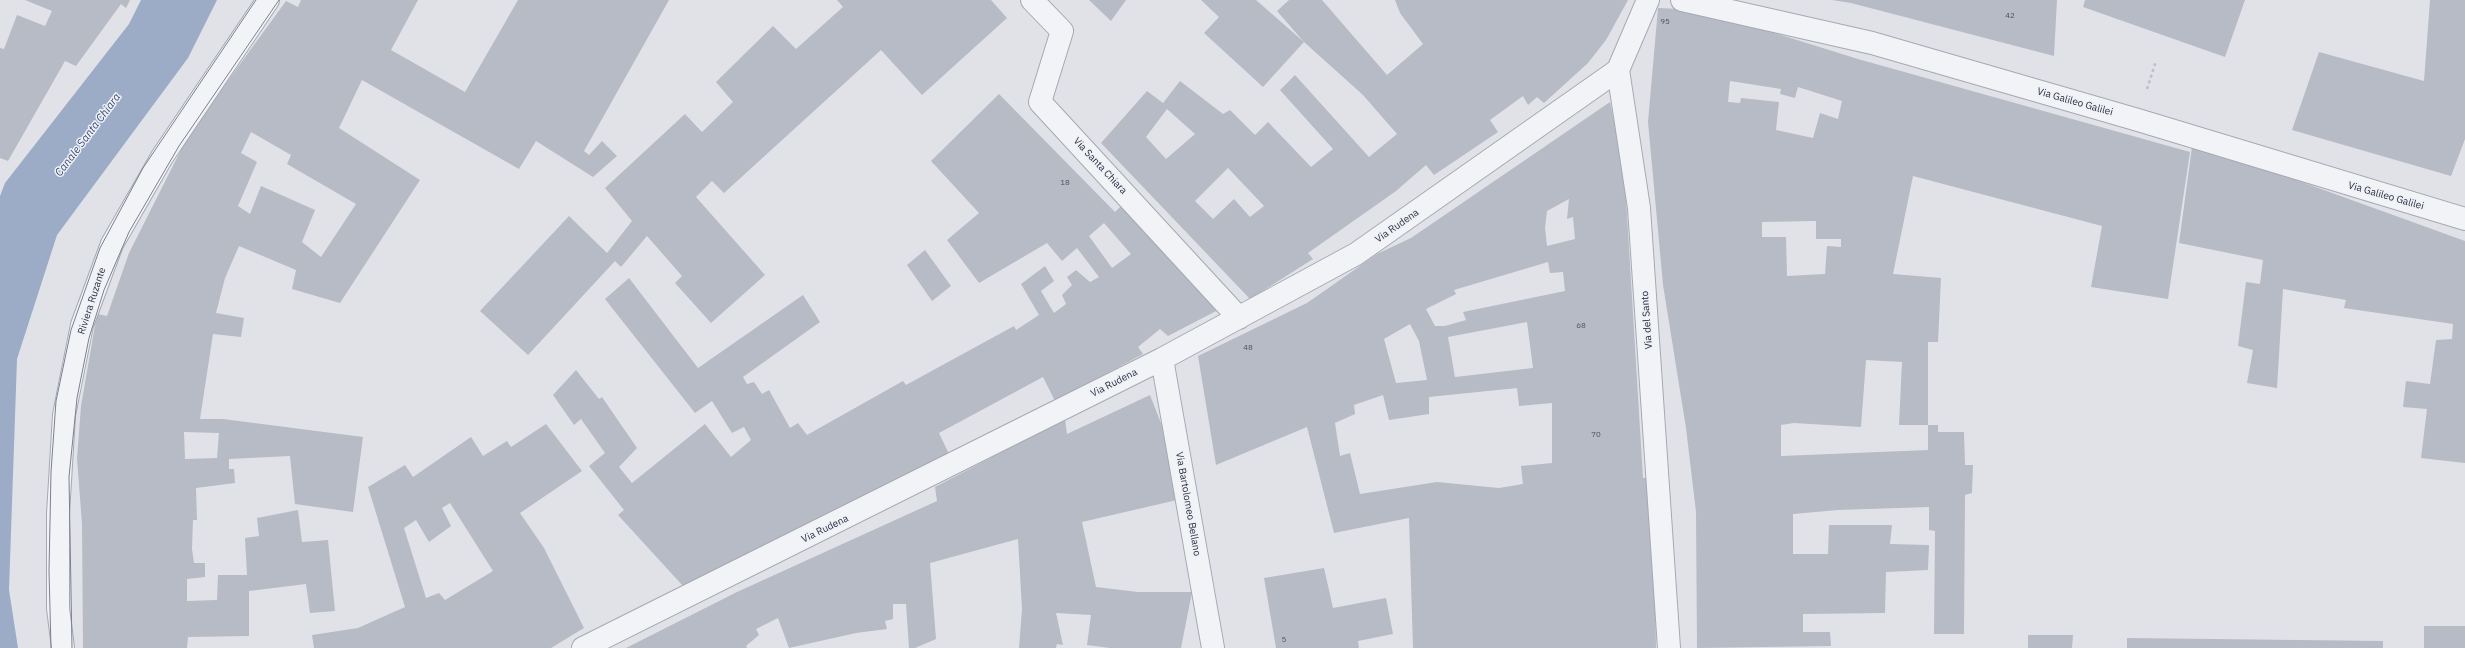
<!DOCTYPE html>
<style>
body{margin:0}
canvas{display:block;background:#e0e2e8}
</style>
<canvas width="2465" height="648"></canvas>
<script>
const context = document.querySelector('canvas').getContext('2d');
context.lineJoin = 'round';
function fill(path, color) { context.fillStyle = color; context.fill(path, 'evenodd'); }
const shape = rows => new Path2D(rows.map(r => 'M' + r).join(''));
function trace(path, color, width, dash) { context.strokeStyle = color; context.lineWidth = width; context.lineCap = dash ? 'butt' : 'round'; context.setLineDash(dash || []); context.stroke(path); }
function drawText(font, color, halo, rows, align = 'center') {
  context.font = font + ' "IBM Plex Sans",sans-serif'; context.lineWidth = 3; context.setLineDash([]); context.textBaseline = 'middle'; context.strokeStyle = halo; context.fillStyle = color; for (const [text, x, y, turn = 0] of rows) {
    context.save(); context.translate(x, y); context.rotate((+turn || 0) * Math.PI / 180); context.textAlign = isNaN(turn) ? turn : align; if (halo) context.strokeText(text, 0, 0); context.fillText(text, 0, 0); context.restore();
  }
}
fill(shape([
 [141,0,217,0,188,58,57,235,17,359,9,590,18,648,0,648,0,196,5,183,129,24]
]), '#9cacc7');
fill(shape([
 [25,0,130,0,126,8,121,4,76,66,65,61,8,161,0,158,0,48,4,49,17,15,45,26,52,11],
 [301,0,418,0,391,50,465,92,518,0,669,0,584,151,589,155,602,141,617,156,593,177,536,141,519,169,362,80,339,128,420,180,340,303,292,289,296,270,239,246,225,278,216,313,244,318,241,337,213,334,200,419,223,419,363,437,353,512,295,504,290,456,229,459,229,469,234,469,235,483,196,488,197,520,193,520,192,549,194,563,205,563,205,577,187,579,187,601,217,600,218,575,247,575,245,538,259,536,257,518,298,510,302,542,328,540,335,611,310,613,306,584,249,591,249,636,188,637,187,648,83,648,82,524,77,459,81,406,97,314,107,316,129,253,189,134,286,1,298,7],
 [251,132,291,155,287,164,356,204,321,257,302,242,315,210,261,186,250,214,238,206,257,162,241,153],
 [184,432,219,433,217,458,185,459],
 [837,0,991,0,1007,18,922,95,881,50,724,193,712,181,696,197,765,275,711,323,675,283,682,276,647,236,621,267,615,261,528,355,480,311,569,216,607,253,632,221,605,188,685,114,702,132,733,102,716,82,773,26,796,49,843,7],
 [1089,0,1126,0,1111,21],
 [1201,0,1256,0,1304,42,1277,11,1289,0,1322,0,1387,75,1423,44,1400,13,1395,0,1628,0,1606,40,1588,63,1544,103,1537,97,1528,105,1523,96,1490,120,1498,132,1434,175,1426,165,1396,191,1308,253,1313,259,1250,299,1101,143,1147,91,1163,103,1180,81,1223,114,1230,110,1255,135,1268,122,1311,167,1333,149,1280,90,1295,75,1369,157,1397,134,1363,95,1304,42,1263,87,1204,33,1219,17],
 [1167,109,1195,134,1166,159,1146,137],
 [1228,168,1264,206,1250,217,1234,199,1213,219,1195,201],
 [1832,0,2057,0,2054,56,1851,3],
 [2085,0,2245,0,2225,57,2083,7],
 [2430,0,2465,0,2465,139,2451,176,2292,130,2319,52,2424,81],
 [1658,8,1678,9,1736,21,1858,59,2190,152,2168,299,2091,287,2102,226,1913,176,1893,274,1941,278,1938,342,1928,342,1928,425,1899,425,1902,362,1866,360,1861,427,1794,423,1781,425,1781,456,1928,450,1928,425,1938,425,1938,432,1964,432,1965,465,1973,465,1972,493,1965,495,1964,634,1934,634,1935,531,1929,530,1929,507,1838,510,1793,514,1793,554,1828,554,1829,525,1892,525,1890,544,1929,545,1928,570,1886,572,1885,613,1803,614,1803,632,1830,632,1831,646,1697,648,1696,512,1686,428,1663,285,1648,122],
 [1730,81,1781,89,1780,94,1795,98,1798,87,1842,101,1838,119,1820,113,1813,138,1776,130,1779,102,1741,98,1740,103,1728,102],
 [1816,221,1816,239,1841,239,1841,247,1827,246,1825,274,1787,276,1786,237,1762,237,1762,222],
 [999,94,1115,212,1122,205,1218,310,1168,336,1160,329,1138,347,1143,354,1055,401,1043,377,939,433,949,454,683,586,618,515,624,510,589,466,605,453,581,419,574,425,553,395,576,370,599,399,602,397,637,448,619,467,632,483,705,424,731,457,751,440,744,427,732,433,712,401,695,413,605,299,629,278,698,368,803,295,820,322,743,377,747,384,754,382,762,394,769,390,790,428,798,423,807,435,903,381,906,385,1014,326,1016,330,1039,315,1021,284,1045,266,1054,281,1041,291,1054,313,1066,304,1062,295,1072,285,1067,277,1076,270,1090,282,1099,277,1077,248,1062,261,1047,243,979,283,947,240,979,213,931,161],
 [1104,223,1131,254,1112,268,1089,236],
 [1610,102,1624,166,1643,478,1653,478,1656,648,1413,648,1409,518,1334,533,1307,427,1216,465,1198,356,1307,303,1377,254,1411,238],
 [1569,199,1567,219,1573,217,1575,239,1547,246,1545,228,1547,211],
 [1548,262,1550,273,1563,272,1565,291,1463,312,1466,320,1445,326,1435,326,1426,309,1456,294,1454,290],
 [1527,322,1533,368,1455,377,1448,337],
 [1410,324,1419,341,1427,380,1396,383,1384,339],
 [1517,388,1519,406,1552,403,1552,463,1521,466,1523,484,1499,488,1437,482,1360,494,1350,453,1340,456,1335,423,1355,414,1354,405,1383,395,1389,420,1429,414,1429,397],
 [2192,147,2299,181,2465,241,2465,463,2421,458,2427,409,2403,407,2406,381,2430,384,2436,340,2452,339,2453,324,2344,308,2346,300,2283,289,2277,388,2247,383,2253,350,2238,346,2246,282,2260,284,2263,260,2179,243],
 [925,250,951,286,932,301,907,265],
 [1150,395,1170,446,1177,500,1082,522,1096,587,1138,592,1192,592,1181,648,1110,648,1087,645,1091,615,1056,613,1063,645,1057,644,1056,648,1019,648,1022,609,1018,539,930,563,936,639,915,648,909,648,906,604,893,604,893,619,885,621,887,629,856,633,789,648,778,618,756,629,759,635,746,646,747,648,626,648,737,592,937,501,935,487,1065,419,1067,434],
 [546,424,582,471,520,513,544,548,584,628,551,648,314,648,312,635,358,628,405,607,368,487,405,465,413,477,471,437,483,456,507,441,511,447],
 [450,503,493,571,445,600,439,593,426,598,404,528,416,520,429,542,451,526,442,508],
 [1324,568,1333,608,1386,598,1393,634,1358,641,1359,648,1276,648,1264,578],
 [2424,626,2465,626,2465,648,2424,648],
 [2028,635,2073,635,2072,648,2028,648],
 [2127,638,2383,641,2383,648,2127,648]
]), '#b7bbc5');
const minor = shape([
 [1032,0,1062,31,1040,102,1239,318],
 [1648,0,1618,70,1639,208,1669,648],
 [1682,0,1872,43,2138,120,2465,219],
 [1162,359,1213,648],
 [63,648,58,608,58,514,64,415,82,325,112,244,162,157,268,0],
 [583,648,1162,359,1356,254,1618,70]
]);
trace(minor, '#a5a9b2', 24);
trace(shape([
 [2147,89,2156,61]
]), '#bec0c7', 2.5, [3, 3]);
trace(minor, '#f2f3f7', 22);
trace(shape([
 [51,648,49,571,51,472,56,401,71,330,100,248,143,168,256,0],
 [72,648,69,477,77,398,89,338,104,290,129,232,179,146,279,0]
]), '#7a8091', 1);
drawText('8px', '#4c5260', null, [
 ["42",2010,16],
 ["95",1665,22],
 ["18",1065,183],
 ["68",1581,326],
 ["48",1248,348],
 ["70",1596,435],
 ["5",1284,640]
]);
drawText('10px', '#292f3f', '#eff1f6', [
 ["Via Galileo Galilei",2075,102,16],
 ["Via Santa Chiara",1100,166,47],
 ["Via Galileo Galilei",2386,196,16],
 ["Via Rudena",1397,226,-35],
 ["Riviera Ruzante",92,301,-72],
 ["Via del Santo",1647,320,-94],
 ["Via Rudena",1114,383,-27],
 ["Via Bartolomeo Bellano",1188,504,80],
 ["Via Rudena",825,529,-26]
]);
drawText('italic 11px', '#354971', '#eff1f6', [
 ["Canale Santa Chiara",88,135,-53]
]);
</script>
